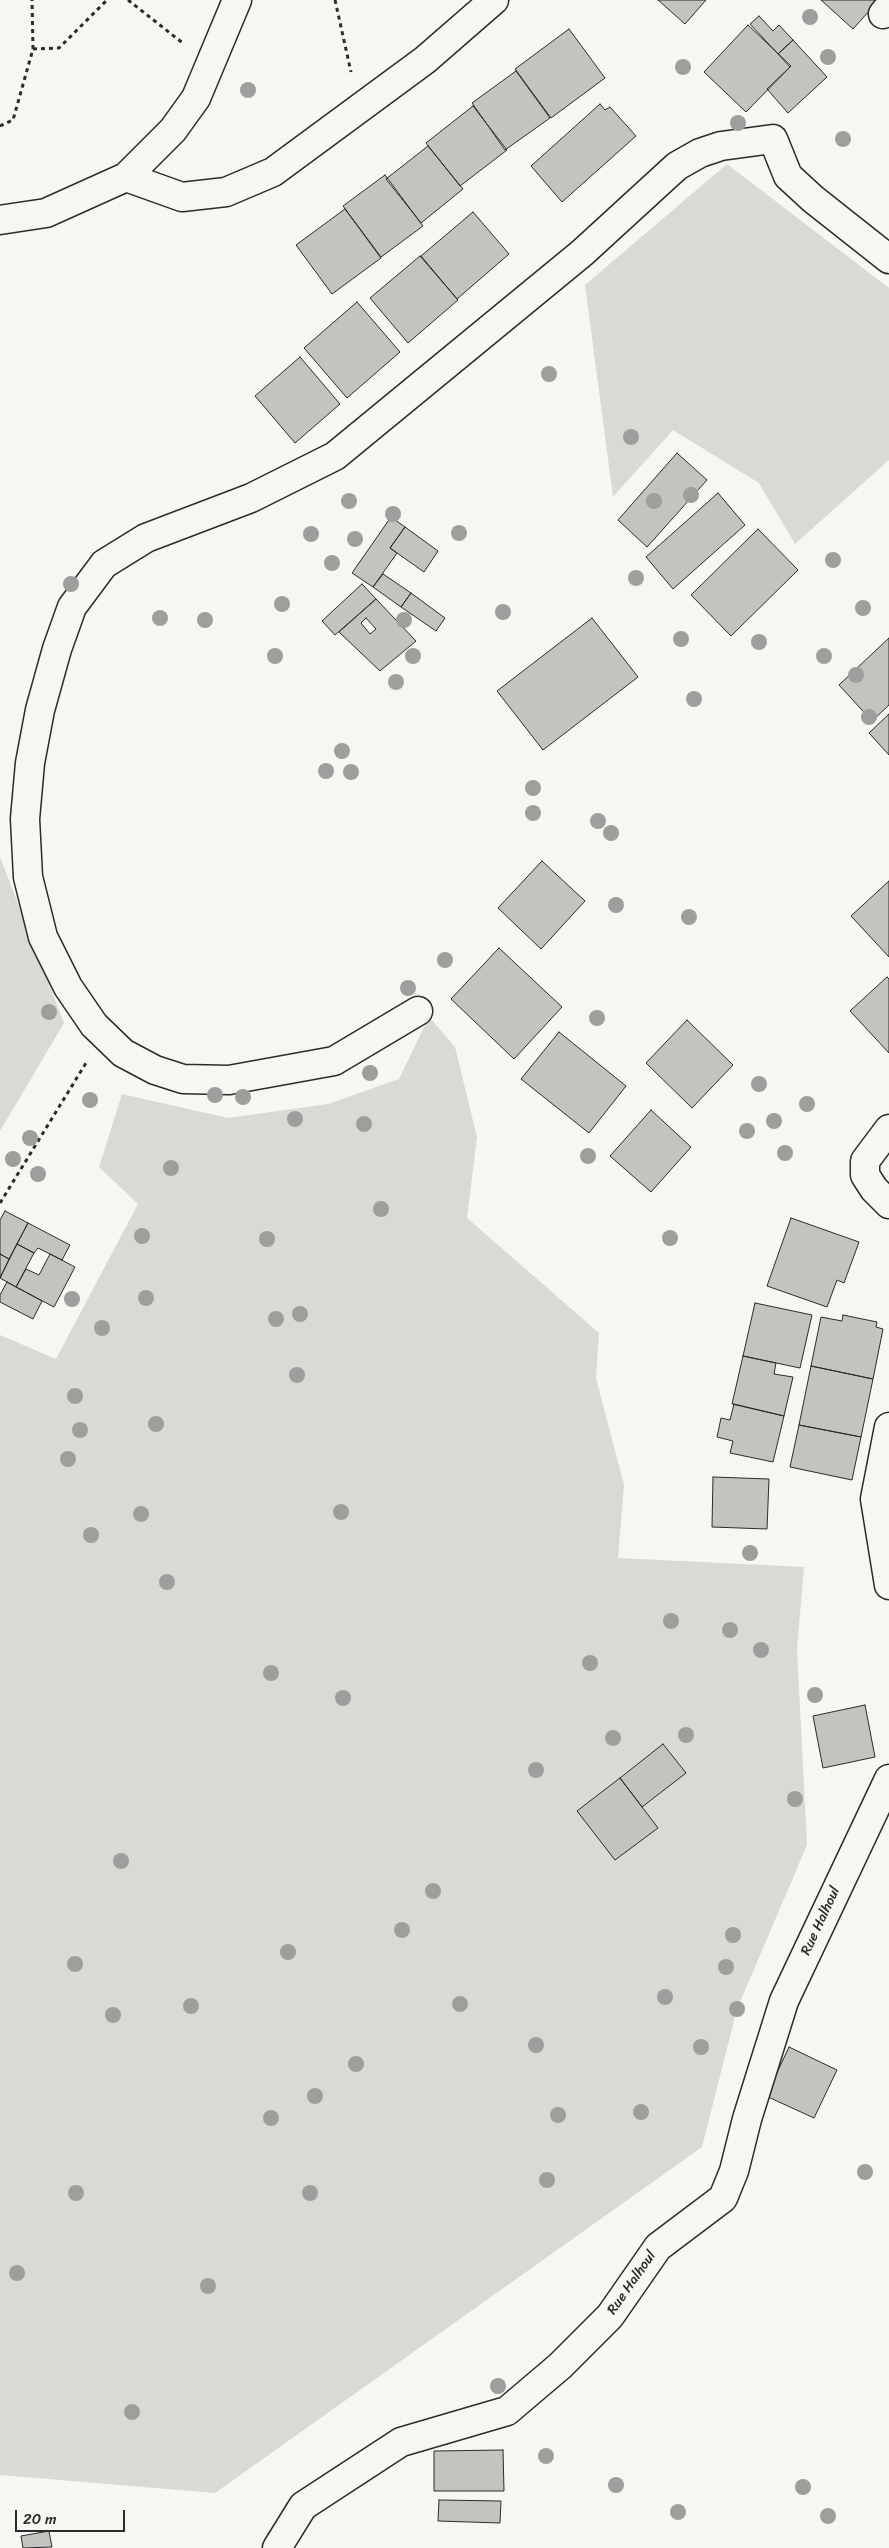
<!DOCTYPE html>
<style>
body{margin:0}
#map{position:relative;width:889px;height:2548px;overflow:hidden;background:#f6f6f2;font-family:Sriracha,sans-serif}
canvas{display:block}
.scale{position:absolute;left:15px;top:2510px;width:110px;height:22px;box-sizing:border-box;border:2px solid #2b2b2b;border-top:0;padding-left:6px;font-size:15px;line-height:18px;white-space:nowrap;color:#2b2b2b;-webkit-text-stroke:4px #f6f6f2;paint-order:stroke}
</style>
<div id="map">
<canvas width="889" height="2548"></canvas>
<div class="scale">20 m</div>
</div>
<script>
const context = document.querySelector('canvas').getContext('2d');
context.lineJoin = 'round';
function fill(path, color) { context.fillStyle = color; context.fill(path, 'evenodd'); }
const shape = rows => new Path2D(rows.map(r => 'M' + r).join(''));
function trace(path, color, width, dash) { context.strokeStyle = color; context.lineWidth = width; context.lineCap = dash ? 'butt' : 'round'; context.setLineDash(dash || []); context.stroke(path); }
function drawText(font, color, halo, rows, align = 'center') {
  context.font = font + ' Sriracha,sans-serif'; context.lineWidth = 5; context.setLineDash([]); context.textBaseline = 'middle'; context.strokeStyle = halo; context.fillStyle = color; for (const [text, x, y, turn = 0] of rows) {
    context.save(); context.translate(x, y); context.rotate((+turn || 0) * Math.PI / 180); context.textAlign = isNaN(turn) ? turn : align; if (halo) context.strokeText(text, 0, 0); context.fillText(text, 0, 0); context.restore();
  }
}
fill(shape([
 [727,164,889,288,889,460,795,544,759,483,673,430,613,497,585,285],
 [0,857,64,1023,0,1131],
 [429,1017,455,1047,477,1137,467,1218,599,1333,596,1378,624,1485,618,1558,804,1567,797,1649,807,1845,737,2009,702,2147,215,2493,0,2475,0,1335,56,1359,138,1204,99,1167,122,1094,228,1118,328,1104,399,1079]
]), '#d9d9d5');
const building = shape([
 [658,0,706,0,685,24,658,0],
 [821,0,879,0,853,29,821,0],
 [759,16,773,31,779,25,793,40,778,54,750,24,759,16],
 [748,25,791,66,746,112,704,72,748,25],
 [569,29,605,78,551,118,515,69,569,29],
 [793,40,827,77,788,113,767,89,790,67,778,54,793,40],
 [516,71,550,118,505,150,472,103,516,71],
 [600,104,605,110,610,107,636,136,562,202,531,166,600,104],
 [473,106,507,150,460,186,426,143,473,106],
 [428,146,463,189,421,223,386,179,428,146],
 [385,175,423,226,381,257,343,206,385,175],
 [345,209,381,258,332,294,296,245,345,209],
 [473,212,509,254,457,299,421,256,473,212],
 [420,256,458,300,408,343,370,298,420,256],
 [357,302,400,352,347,398,304,348,357,302],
 [300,357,340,404,295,443,255,396,300,357],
 [677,453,707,480,647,547,618,520,677,453],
 [718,493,745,525,673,589,646,557,718,493],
 [391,517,405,527,390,548,397,553,373,587,352,573,391,517],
 [405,527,438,551,424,572,390,548,405,527],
 [758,529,798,570,731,636,691,595,758,529],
 [383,574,411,593,401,607,373,587,383,574],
 [362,584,376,599,335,635,322,621,362,584],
 [411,593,445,618,436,631,401,607,411,593],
 [376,599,416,641,380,671,339,632,376,599],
 [366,618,376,629,370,634,361,623,366,618],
 [592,618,638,677,543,750,497,691,592,618],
 [889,638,889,705,872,721,839,685,889,638],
 [889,714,889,755,869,733,889,714],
 [542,861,585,901,541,949,498,908,542,861],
 [889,881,889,957,851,916,889,881],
 [499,948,562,1007,514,1059,451,999,499,948],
 [887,977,889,979,889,1053,850,1011,887,977],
 [687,1020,733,1065,692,1108,646,1063,687,1020],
 [559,1032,626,1086,589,1133,521,1079,559,1032],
 [651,1110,691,1147,651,1192,610,1156,651,1110],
 [5,1211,28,1223,9,1259,0,1254,0,1220,5,1211],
 [791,1218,859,1242,844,1283,837,1280,827,1307,767,1286,791,1218],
 [28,1223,70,1245,62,1260,38,1248,34,1253,17,1244,28,1223],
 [17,1244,34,1253,16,1287,0,1278,17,1244],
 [0,1254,9,1259,0,1278,0,1254],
 [50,1254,75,1267,54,1307,16,1287,26,1269,39,1275,50,1254],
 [7,1282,42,1301,33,1319,0,1302,0,1295,7,1282],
 [755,1303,812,1315,800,1368,743,1356,755,1303],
 [843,1315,877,1322,876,1327,883,1329,873,1379,811,1366,821,1317,842,1321,843,1315],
 [743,1356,776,1363,774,1374,793,1377,784,1416,732,1404,743,1356],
 [811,1366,873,1379,861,1437,799,1425,811,1366],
 [734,1404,784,1416,773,1462,730,1453,733,1441,717,1437,721,1418,730,1420,734,1404],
 [799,1425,861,1437,852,1480,790,1467,799,1425],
 [713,1477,769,1479,767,1529,712,1527,713,1477],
 [865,1705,875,1757,823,1768,813,1716,865,1705],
 [663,1744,686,1773,642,1807,620,1778,663,1744],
 [620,1778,658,1828,615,1860,577,1811,620,1778],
 [789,2047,837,2070,814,2118,766,2096,789,2047],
 [503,2450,504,2491,434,2491,434,2451,503,2450],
 [439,2500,501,2501,500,2523,438,2521,439,2500],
 [49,2531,52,2547,23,2548,21,2536,49,2531]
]);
fill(building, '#c3c3c0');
trace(building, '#2b2b2b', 1);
const minor = shape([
 [883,14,889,7],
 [418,1011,334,1061,229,1080,183,1079,155,1070,123,1053,94,1025,68,987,43,937,28,877,25,819,30,763,40,710,57,649,72,607,104,564,146,538,251,498,335,456,582,253,677,166,700,153,721,146,773,139,788,176,813,199,889,259],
 [889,1129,865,1161,865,1175,874,1189,889,1204],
 [889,1427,875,1499,889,1585],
 [277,2548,303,2506,401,2442,507,2411,560,2366,610,2316,658,2247,723,2198,734,2171,747,2119,784,2001,889,1779]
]);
const tertiary = shape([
 [126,177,182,197,226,192,273,172,425,60,494,0],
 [0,220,46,213,126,177,173,130,196,98,237,0]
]);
trace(minor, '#2b2b2b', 31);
trace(tertiary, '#2b2b2b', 31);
trace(shape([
 [128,0,184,44],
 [335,0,351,72],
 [33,49,59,48,107,0],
 [0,126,13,120,33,49,32,0],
 [0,1203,86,1063]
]), '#2b2b2b', 3, [4, 4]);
trace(minor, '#f6f6f2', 28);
trace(tertiary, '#f6f6f2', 28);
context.fillStyle = '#9e9e9c';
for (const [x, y] of [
 [810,17],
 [828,57],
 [683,67],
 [248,90],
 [738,123],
 [843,139],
 [549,374],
 [631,437],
 [691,495],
 [349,501],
 [654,501],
 [393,514],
 [459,533],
 [311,534],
 [355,539],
 [833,560],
 [332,563],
 [636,578],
 [71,584],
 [282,604],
 [863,608],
 [503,612],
 [160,618],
 [205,620],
 [404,620],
 [681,639],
 [759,642],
 [275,656],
 [413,656],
 [824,656],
 [856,675],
 [396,682],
 [694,699],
 [869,717],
 [342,751],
 [326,771],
 [351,772],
 [533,788],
 [533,813],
 [598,821],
 [611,833],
 [616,905],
 [689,917],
 [445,960],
 [408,988],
 [49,1012],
 [597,1018],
 [370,1073],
 [759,1084],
 [215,1095],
 [243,1097],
 [90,1100],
 [807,1104],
 [295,1119],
 [774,1121],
 [364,1124],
 [747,1131],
 [30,1138],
 [785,1153],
 [588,1156],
 [13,1159],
 [171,1168],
 [38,1174],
 [381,1209],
 [142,1236],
 [670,1238],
 [267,1239],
 [146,1298],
 [72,1299],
 [300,1314],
 [276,1319],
 [102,1328],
 [297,1375],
 [75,1396],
 [156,1424],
 [80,1430],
 [68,1459],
 [341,1512],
 [141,1514],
 [91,1535],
 [750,1553],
 [167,1582],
 [671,1621],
 [730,1630],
 [761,1650],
 [590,1663],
 [271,1673],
 [815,1695],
 [343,1698],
 [686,1735],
 [613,1738],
 [536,1770],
 [795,1799],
 [121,1861],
 [433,1891],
 [402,1930],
 [733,1935],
 [288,1952],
 [75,1964],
 [726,1967],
 [665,1997],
 [460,2004],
 [191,2006],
 [737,2009],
 [113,2015],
 [536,2045],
 [701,2047],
 [356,2064],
 [315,2096],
 [641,2112],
 [558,2115],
 [271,2118],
 [865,2172],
 [547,2180],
 [76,2193],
 [310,2193],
 [17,2273],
 [208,2286],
 [498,2386],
 [132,2412],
 [546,2456],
 [616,2485],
 [803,2487],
 [678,2512],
 [828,2516]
]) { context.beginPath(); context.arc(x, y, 8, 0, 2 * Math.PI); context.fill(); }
drawText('14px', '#2b2b2b', '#f6f6f2', [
 ["Rue Halhoul",821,1921,-65],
 ["Rue Halhoul",632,2283,-55]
]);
</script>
